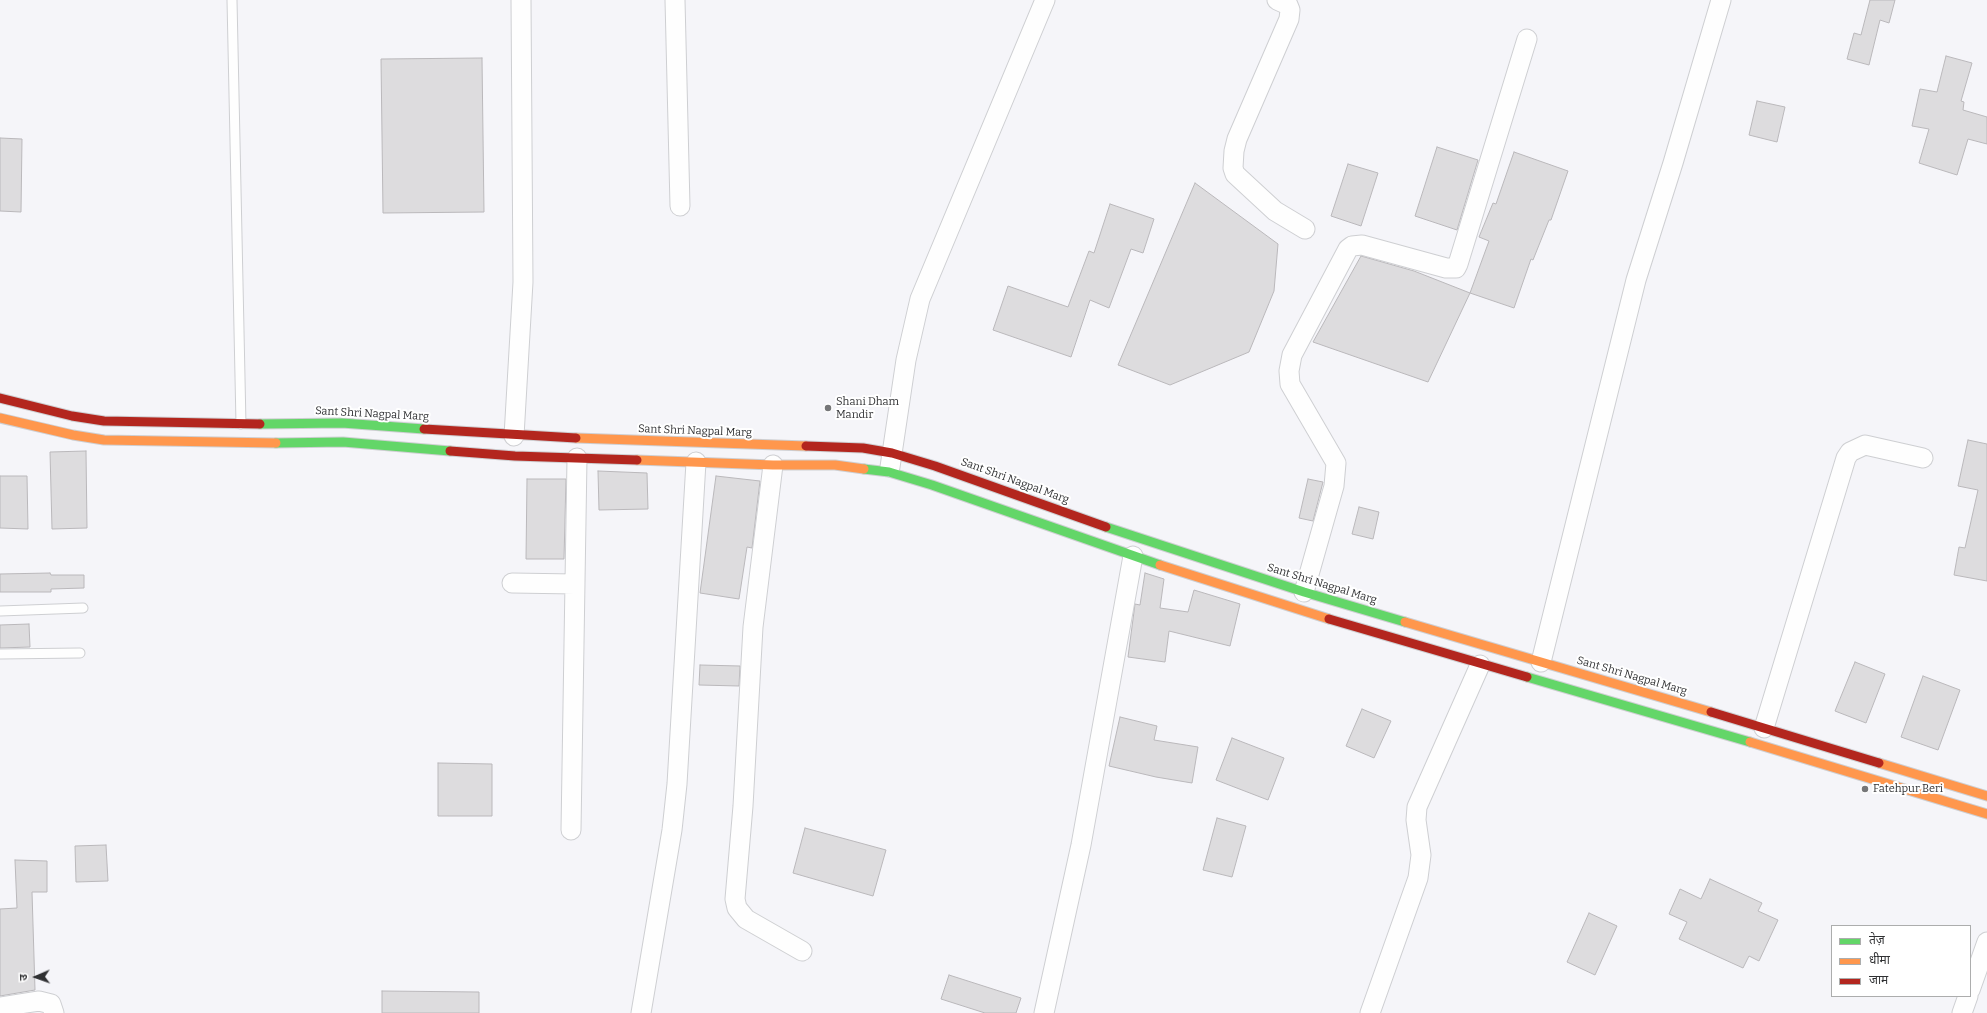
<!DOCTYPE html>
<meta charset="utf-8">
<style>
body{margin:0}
#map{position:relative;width:1987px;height:1013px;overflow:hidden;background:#f5f5f9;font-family:Bitter,"Noto Sans Devanagari",serif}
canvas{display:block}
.legend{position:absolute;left:1831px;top:925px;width:140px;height:72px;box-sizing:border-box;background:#fff;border:1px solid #acadad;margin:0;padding:5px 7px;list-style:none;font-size:12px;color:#303133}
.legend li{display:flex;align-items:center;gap:8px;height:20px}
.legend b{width:20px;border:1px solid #acadad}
.north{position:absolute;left:16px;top:957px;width:40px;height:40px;-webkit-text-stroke:3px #fff;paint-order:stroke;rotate:268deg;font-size:11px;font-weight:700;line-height:16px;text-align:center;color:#303133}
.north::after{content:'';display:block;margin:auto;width:14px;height:18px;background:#303133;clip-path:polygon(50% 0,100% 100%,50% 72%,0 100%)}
</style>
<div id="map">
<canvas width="1987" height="1013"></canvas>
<ul class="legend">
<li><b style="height:5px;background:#63d668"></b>तेज़</li>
<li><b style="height:5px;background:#ff974d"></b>धीमा</li>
<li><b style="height:5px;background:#b3261e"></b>जाम</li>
</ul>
<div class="north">उ</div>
</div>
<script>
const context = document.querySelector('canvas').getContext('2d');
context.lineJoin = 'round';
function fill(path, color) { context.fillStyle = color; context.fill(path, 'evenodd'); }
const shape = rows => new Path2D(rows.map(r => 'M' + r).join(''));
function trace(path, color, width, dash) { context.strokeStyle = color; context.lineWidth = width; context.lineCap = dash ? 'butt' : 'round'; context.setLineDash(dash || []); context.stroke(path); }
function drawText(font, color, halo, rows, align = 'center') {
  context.font = font + ' Bitter,serif'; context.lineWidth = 4; context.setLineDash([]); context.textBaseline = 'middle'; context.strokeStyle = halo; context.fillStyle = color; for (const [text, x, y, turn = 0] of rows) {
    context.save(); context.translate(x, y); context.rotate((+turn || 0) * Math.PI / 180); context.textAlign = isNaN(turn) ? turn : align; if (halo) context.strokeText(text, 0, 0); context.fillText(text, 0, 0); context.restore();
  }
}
const building = shape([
 [1870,0,1895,0,1889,23,1880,20,1869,65,1847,59,1854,33,1861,35,1870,0],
 [1946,56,1972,63,1961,101,1964,102,1963,110,1987,117,1987,144,1968,139,1957,175,1919,163,1929,129,1912,126,1920,89,1937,92,1946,56],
 [482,58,484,212,383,213,381,59,482,58],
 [1757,101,1785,107,1777,142,1749,135,1757,101],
 [0,138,22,139,21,212,0,211,0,138],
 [1437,147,1478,160,1457,230,1415,216,1437,147],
 [1514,152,1568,171,1551,220,1549,220,1533,260,1531,259,1514,308,1470,293,1489,241,1479,237,1493,203,1496,204,1514,152],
 [1348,164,1378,173,1361,226,1331,216,1348,164],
 [1195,183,1278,244,1274,291,1249,352,1170,385,1118,365,1195,183],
 [1110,204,1154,219,1143,253,1131,249,1109,308,1090,300,1071,357,993,330,1008,286,1068,307,1089,251,1094,253,1110,204],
 [1361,256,1414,271,1470,293,1428,382,1313,342,1361,256],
 [1968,440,1987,444,1987,581,1954,575,1959,547,1965,548,1978,490,1958,486,1968,440],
 [86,451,87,528,52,529,50,452,86,451],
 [598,471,647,473,648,509,599,510,598,471],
 [0,476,27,476,28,529,0,528,0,476],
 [716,476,760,481,752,548,747,547,739,599,700,593,716,476],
 [527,479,566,479,564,559,526,559,527,479],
 [1308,479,1323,482,1313,521,1299,518,1308,479],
 [1359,507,1379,512,1373,539,1352,534,1359,507],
 [50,573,51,575,84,575,84,588,51,589,51,592,0,592,0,574,50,573],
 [1145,573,1164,579,1160,608,1188,612,1194,590,1240,604,1230,646,1169,631,1165,662,1128,657,1135,604,1140,605,1145,573],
 [29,624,30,647,0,648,0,625,29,624],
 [1855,662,1885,674,1866,723,1835,711,1855,662],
 [700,665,740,666,739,686,699,685,700,665],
 [1923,676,1960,690,1938,750,1901,737,1923,676],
 [1362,709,1391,721,1374,758,1346,746,1362,709],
 [1120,717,1157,726,1154,740,1198,747,1192,783,1156,777,1109,766,1120,717],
 [1232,738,1284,758,1268,800,1216,780,1232,738],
 [438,763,492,764,492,816,438,816,438,763],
 [1217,818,1246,826,1232,877,1203,870,1217,818],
 [805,828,886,850,873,896,793,873,805,828],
 [106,845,108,881,76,882,75,846,106,845],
 [15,860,47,861,47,892,32,892,35,990,0,996,0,909,17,908,15,860],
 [1710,879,1762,903,1758,911,1778,920,1759,961,1749,956,1743,968,1679,939,1687,922,1669,914,1680,889,1701,899,1710,879],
 [1589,913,1617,926,1595,975,1567,962,1589,913],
 [949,975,1021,998,1016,1013,985,1013,941,999,949,975],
 [382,991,479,992,479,1013,382,1013,382,991]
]);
fill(building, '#dddcde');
trace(building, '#bab8bb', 1);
const lane = shape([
 [232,0,241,424],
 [0,611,83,608],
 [0,654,80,653]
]);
const street = shape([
 [675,0,680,206],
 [1277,0,1288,5,1290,10,1289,19,1237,139,1234,151,1233,168,1235,174,1275,211,1305,229],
 [514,436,523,282,521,0],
 [773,465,753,627,743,806,735,899,737,908,746,919,802,951],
 [890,467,906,360,920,299,1045,0],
 [512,583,575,584],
 [1304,592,1334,486,1336,463,1290,384,1289,371,1292,355,1348,249,1352,246,1362,245,1446,268,1456,268,1458,264,1527,39],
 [1541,662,1636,280,1673,163,1721,0],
 [1764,728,1846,458,1850,452,1865,445,1923,458],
 [571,830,577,458],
 [1970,990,1987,942],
 [0,1007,39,1001,51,1004,54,1013],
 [641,1013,672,830,677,784,696,462],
 [1044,1013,1081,845,1133,556],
 [1370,1013,1418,878,1421,855,1416,820,1417,807,1480,665],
 [1962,1013,1968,996]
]);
const fast = shape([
 [260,424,342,423,424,429],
 [276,443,343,442,450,451],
 [864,469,889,472,932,485,1160,565],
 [1106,527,1304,592,1405,622],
 [1527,677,1750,742]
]);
const slow = shape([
 [0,418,73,435,104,440,276,443],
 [576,438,806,446],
 [637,460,773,465,835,465,864,469],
 [1160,565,1329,619],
 [1405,622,1711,712],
 [1750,742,1987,814],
 [1879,763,1987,796]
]);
const jam = shape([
 [0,398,72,416,104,421,260,424],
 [424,429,576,438],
 [806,446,863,448,892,453,935,466,1106,527],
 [450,451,515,456,637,460],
 [1329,619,1527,677],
 [1711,712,1879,763]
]);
trace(lane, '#cecfd2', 11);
trace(street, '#cecfd2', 21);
trace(fast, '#cecfd2', 11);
trace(slow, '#cecfd2', 11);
trace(jam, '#cecfd2', 11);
trace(lane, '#fefefe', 9);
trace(street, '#fefefe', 19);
trace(fast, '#63d668', 9);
trace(slow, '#ff974d', 9);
trace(jam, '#b3261e', 9);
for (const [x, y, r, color] of [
 [828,408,4,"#757678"],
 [1865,789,4,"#757678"]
]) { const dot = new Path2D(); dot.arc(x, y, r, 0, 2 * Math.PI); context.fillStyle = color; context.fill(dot); trace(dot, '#fff', 1.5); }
drawText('11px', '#303133', '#fff', [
 ["Shani Dham",836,402],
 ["Mandir",836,415],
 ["Fatehpur Beri",1873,789]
], 'left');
drawText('11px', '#303133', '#fff', [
 ["Sant Shri Nagpal Marg",372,414,3],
 ["Sant Shri Nagpal Marg",695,431,2],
 ["Sant Shri Nagpal Marg",1015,481,20],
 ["Sant Shri Nagpal Marg",1322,584,17],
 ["Sant Shri Nagpal Marg",1632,676,16]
]);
</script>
